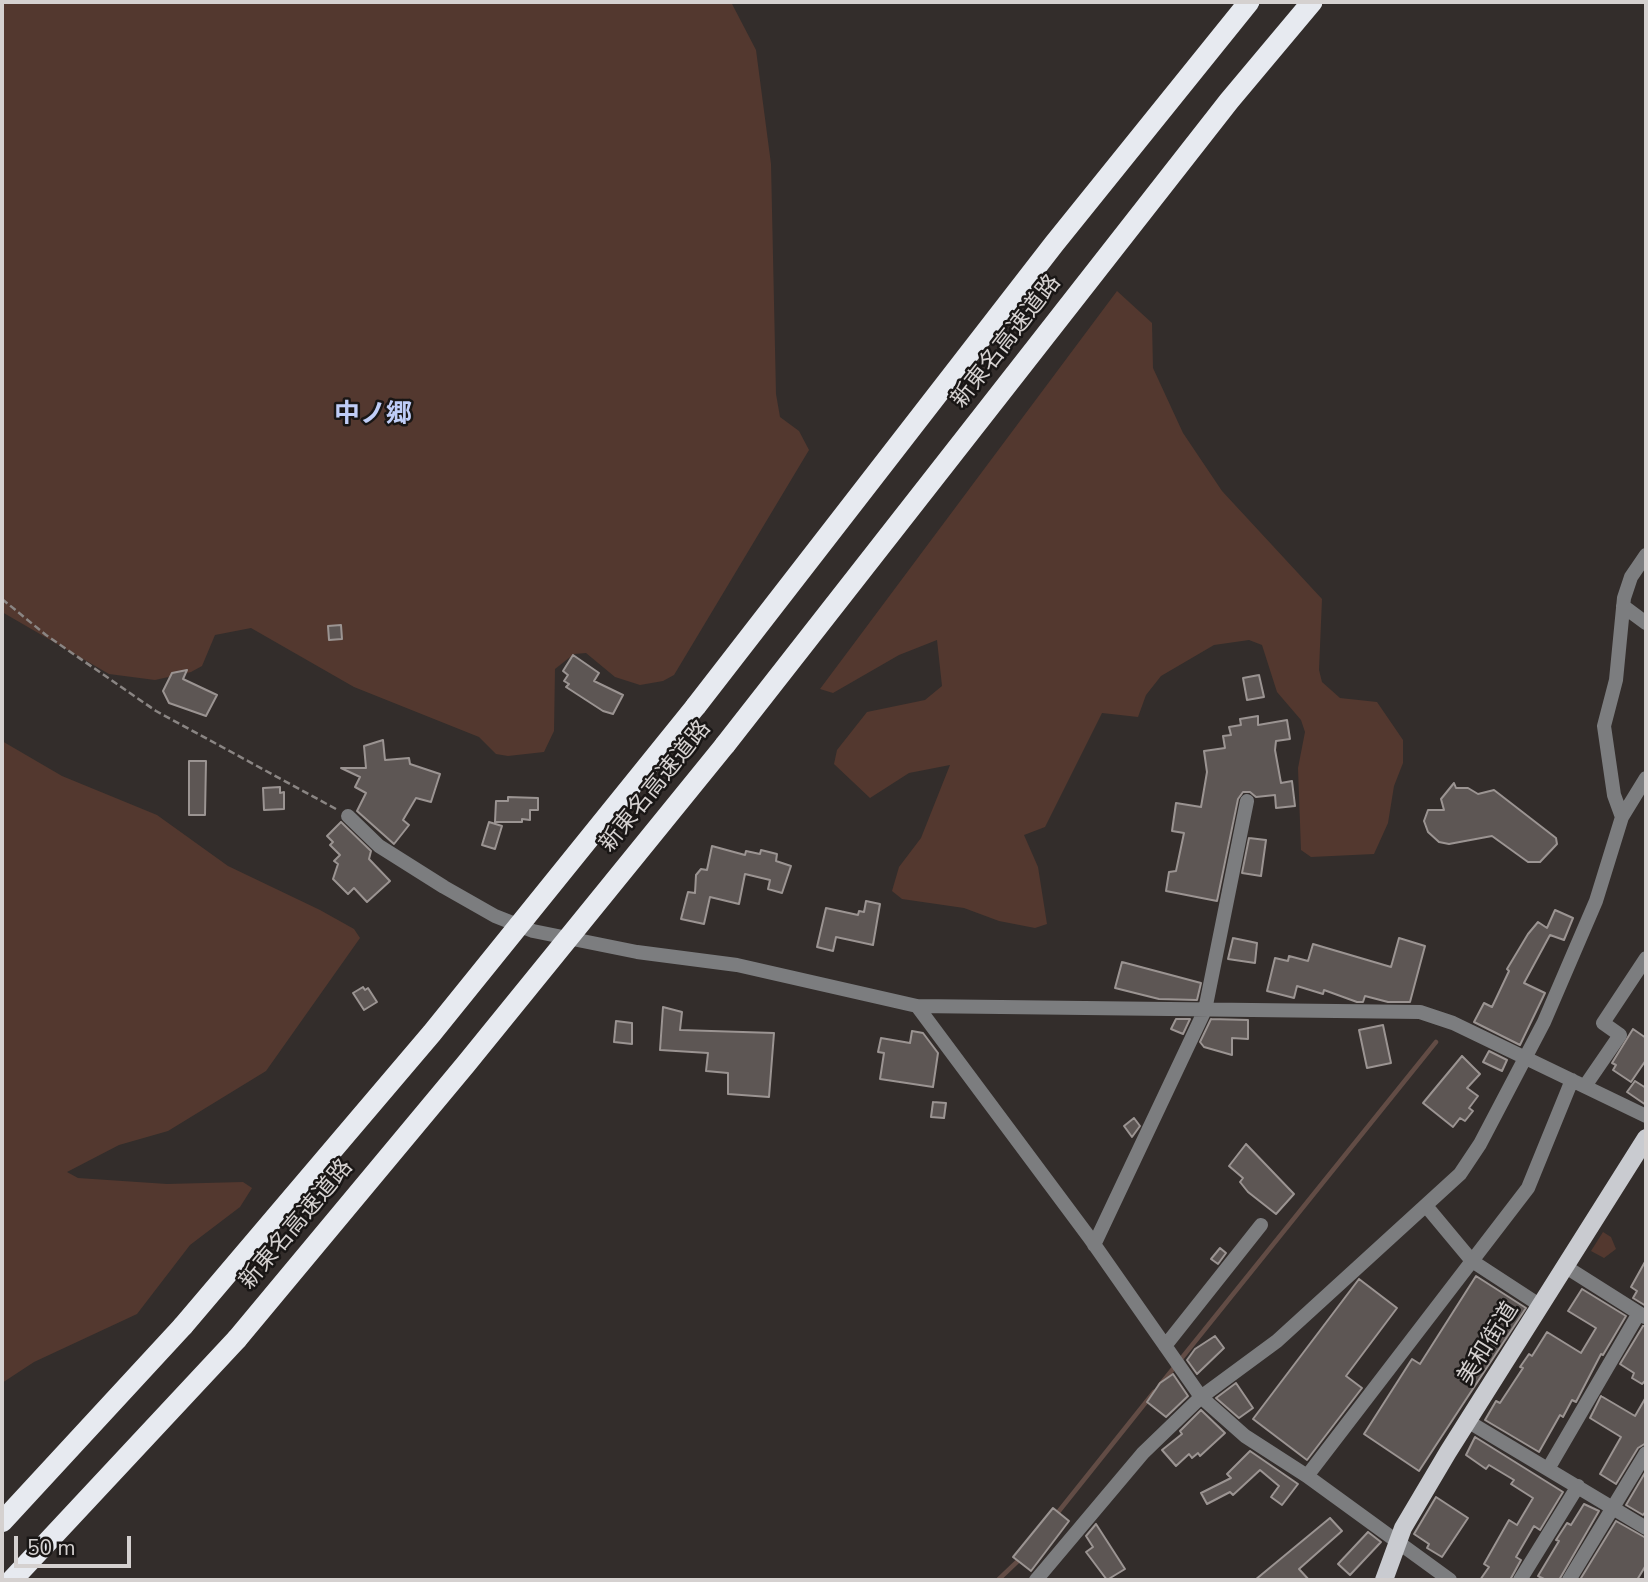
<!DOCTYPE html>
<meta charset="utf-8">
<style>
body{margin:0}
#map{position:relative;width:1648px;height:1582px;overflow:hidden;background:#332d2b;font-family:"Nunito Sans",sans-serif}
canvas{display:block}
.frame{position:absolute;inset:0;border:4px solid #d5d1d0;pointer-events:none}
.scale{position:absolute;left:14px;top:1536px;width:117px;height:32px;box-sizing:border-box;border:4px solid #d5d1d0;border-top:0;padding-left:9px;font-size:21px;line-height:24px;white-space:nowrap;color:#d5d1d0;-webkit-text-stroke:5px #191615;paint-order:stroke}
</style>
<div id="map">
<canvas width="1648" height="1582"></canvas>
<div class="frame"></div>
<div class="scale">50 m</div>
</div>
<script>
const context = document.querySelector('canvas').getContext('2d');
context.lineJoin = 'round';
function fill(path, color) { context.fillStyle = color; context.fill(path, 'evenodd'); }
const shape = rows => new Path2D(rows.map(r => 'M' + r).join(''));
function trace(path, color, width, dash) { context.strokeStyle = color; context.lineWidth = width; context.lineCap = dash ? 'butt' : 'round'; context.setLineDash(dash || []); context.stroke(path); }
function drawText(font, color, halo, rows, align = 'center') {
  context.font = font + ' "Nunito Sans","Noto Sans JP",sans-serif'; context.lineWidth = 5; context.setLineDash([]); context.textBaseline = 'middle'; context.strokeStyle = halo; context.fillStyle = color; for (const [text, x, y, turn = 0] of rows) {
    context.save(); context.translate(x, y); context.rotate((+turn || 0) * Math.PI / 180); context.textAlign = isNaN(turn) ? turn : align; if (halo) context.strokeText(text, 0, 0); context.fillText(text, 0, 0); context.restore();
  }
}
fill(shape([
 [2,2,731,2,756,50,771,164,776,394,780,417,799,431,809,450,674,675,663,681,640,685,615,677,586,653,574,654,555,669,554,731,544,752,508,756,496,754,479,737,354,687,251,628,215,635,202,666,191,672,155,680,109,674,2,612],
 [1117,291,1152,323,1153,368,1183,433,1222,491,1322,599,1319,670,1322,682,1340,698,1377,702,1403,740,1403,763,1394,786,1388,823,1374,854,1311,857,1301,850,1298,768,1305,732,1301,720,1277,692,1262,645,1249,640,1214,645,1161,676,1146,695,1138,717,1102,713,1045,827,1024,835,1038,867,1047,924,1035,928,999,921,964,908,902,899,892,891,899,867,921,838,950,765,909,773,870,798,834,764,837,750,867,712,925,700,942,686,937,640,899,655,833,693,820,689],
 [2,741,62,776,157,815,228,866,320,910,354,929,360,938,266,1071,168,1131,119,1145,67,1172,78,1178,167,1184,243,1182,252,1188,240,1207,190,1245,137,1314,34,1362,2,1383],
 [1603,1232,1611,1237,1616,1249,1604,1258,1591,1251]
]), '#53382f');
trace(shape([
 [1160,1385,1436,1042],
 [1055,1516,1154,1392],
 [998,1580,1021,1558]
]), '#624c45', 4.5);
const building = shape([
 [341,625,342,639,329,640,328,626,341,625],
 [573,655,599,673,594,681,623,695,613,714,603,711,566,687,569,684,564,681,568,675,563,671,573,655],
 [187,670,183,679,217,695,206,716,169,703,163,691,172,673,187,670],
 [1259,675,1264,697,1247,700,1243,678,1259,675],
 [1258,716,1258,725,1287,720,1290,739,1276,741,1275,750,1281,783,1292,781,1295,806,1276,808,1275,795,1256,797,1250,792,1243,792,1238,799,1217,901,1166,891,1169,872,1176,871,1184,833,1172,831,1176,803,1201,807,1207,772,1204,751,1225,748,1223,736,1231,735,1229,727,1241,725,1240,719,1258,716],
 [383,740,385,760,409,758,410,764,440,774,431,802,416,798,403,820,409,825,394,844,357,811,366,793,355,787,360,777,341,768,366,768,364,746,383,740],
 [189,761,206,761,205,815,189,815,189,761],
 [1454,783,1456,788,1468,788,1478,794,1494,790,1556,838,1557,844,1540,862,1528,862,1492,836,1449,844,1439,842,1428,832,1424,821,1428,810,1444,810,1441,799,1454,783],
 [280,787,280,793,284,792,284,809,264,810,263,788,280,787],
 [508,797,538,798,538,810,530,810,530,820,522,819,522,822,495,822,496,801,508,801,508,797],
 [341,822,371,851,369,859,390,881,367,902,354,888,348,894,333,879,338,864,334,861,340,855,330,845,333,842,327,836,341,822],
 [489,822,502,826,495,849,482,845,489,822],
 [1249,838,1266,840,1261,876,1242,873,1249,838],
 [712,846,745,855,746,851,760,854,761,850,777,854,776,861,791,866,782,893,768,889,770,880,745,874,739,904,710,897,704,924,681,919,688,892,695,893,696,875,701,869,707,870,712,846],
 [866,901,880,904,873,945,836,937,833,951,817,947,826,908,858,915,859,911,864,912,866,901],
 [1555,910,1573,918,1564,940,1550,935,1524,983,1545,993,1520,1045,1474,1022,1484,1003,1492,1007,1509,971,1507,969,1528,934,1538,922,1547,928,1555,910],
 [1233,938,1257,943,1255,963,1228,959,1233,938],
 [1399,938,1425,946,1410,1002,1388,1002,1365,996,1363,1002,1357,1002,1324,990,1323,994,1297,986,1294,998,1267,991,1275,958,1288,961,1289,956,1308,961,1313,944,1391,967,1399,938],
 [1122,962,1201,983,1197,1000,1159,999,1115,988,1122,962],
 [363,987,365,990,368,988,377,1002,364,1010,353,993,363,987],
 [663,1007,682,1012,680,1030,774,1033,769,1097,728,1094,728,1073,706,1071,708,1053,660,1050,663,1007],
 [1176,1019,1190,1019,1183,1034,1171,1029,1176,1019],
 [1211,1019,1248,1020,1248,1039,1232,1038,1232,1055,1204,1047,1200,1042,1211,1019],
 [616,1021,632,1023,632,1044,614,1042,616,1021],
 [1383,1025,1391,1063,1367,1068,1359,1030,1383,1025],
 [1633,1029,1646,1038,1646,1060,1631,1082,1613,1070,1616,1065,1612,1063,1633,1029],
 [912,1031,923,1033,938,1053,933,1087,880,1079,884,1053,878,1052,881,1038,910,1043,912,1031],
 [1489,1051,1507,1060,1502,1071,1483,1062,1489,1051],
 [1462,1056,1480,1074,1467,1088,1478,1096,1469,1108,1473,1111,1465,1121,1460,1118,1453,1127,1423,1103,1462,1056],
 [1635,1081,1646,1088,1646,1105,1627,1092,1635,1081],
 [933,1102,946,1103,944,1118,931,1117,933,1102],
 [1134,1118,1140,1126,1132,1137,1124,1126,1134,1118],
 [1246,1144,1294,1194,1276,1214,1248,1192,1240,1182,1243,1178,1229,1166,1246,1144],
 [1220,1248,1226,1253,1218,1264,1211,1259,1220,1248],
 [1646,1260,1646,1306,1633,1298,1637,1291,1631,1287,1646,1260],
 [1476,1276,1526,1308,1419,1471,1364,1434,1412,1359,1420,1364,1476,1276],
 [1359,1279,1397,1308,1346,1376,1362,1388,1307,1460,1253,1419,1359,1279],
 [1582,1289,1626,1316,1603,1355,1601,1354,1576,1402,1572,1400,1563,1417,1560,1415,1539,1452,1485,1420,1496,1401,1500,1403,1523,1368,1520,1367,1529,1354,1532,1356,1547,1332,1581,1353,1596,1328,1568,1311,1582,1289],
 [1643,1326,1646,1326,1646,1380,1642,1384,1632,1378,1634,1373,1620,1364,1643,1326],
 [1215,1336,1224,1348,1197,1374,1187,1360,1195,1349,1215,1336],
 [1173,1374,1188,1396,1166,1417,1147,1402,1160,1383,1173,1374],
 [1236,1383,1253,1408,1239,1418,1216,1398,1236,1383],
 [1601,1396,1635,1416,1646,1397,1646,1443,1638,1448,1616,1484,1600,1474,1621,1437,1590,1418,1601,1396],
 [1201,1410,1225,1433,1200,1456,1198,1453,1192,1458,1189,1454,1176,1466,1162,1450,1182,1434,1180,1431,1201,1410],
 [1475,1437,1563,1492,1540,1530,1534,1526,1516,1557,1521,1560,1510,1580,1480,1580,1489,1567,1484,1564,1509,1520,1517,1525,1533,1498,1511,1484,1514,1480,1489,1465,1486,1469,1466,1455,1475,1437],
 [1250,1451,1298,1484,1282,1505,1271,1497,1279,1486,1260,1470,1233,1495,1230,1492,1207,1504,1201,1493,1231,1478,1227,1474,1250,1451],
 [1646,1471,1646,1511,1643,1515,1626,1505,1646,1471],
 [1436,1497,1468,1518,1442,1557,1427,1548,1429,1544,1414,1534,1436,1497],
 [1584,1504,1599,1511,1559,1580,1546,1580,1538,1576,1559,1541,1556,1540,1567,1523,1571,1525,1584,1504],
 [1053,1508,1069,1521,1031,1571,1013,1557,1053,1508],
 [1330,1518,1342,1531,1299,1569,1309,1580,1255,1580,1330,1518],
 [1616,1521,1646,1538,1646,1565,1637,1580,1585,1580,1581,1578,1616,1521],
 [1096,1524,1125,1569,1107,1580,1086,1552,1093,1547,1086,1536,1096,1524],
 [1368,1532,1381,1542,1350,1575,1338,1564,1368,1532]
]);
fill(building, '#5d5654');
trace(building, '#9b9492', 2);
trace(shape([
 [2,599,46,635,156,711,336,809]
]), '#8a8583', 2.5, [7, 3.5]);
trace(shape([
 [1623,606,1646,623],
 [348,816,379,846,444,887,495,916,533,931,637,952,737,965,917,1006,1420,1012,1453,1023,1646,1116],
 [1622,817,1614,795,1604,726,1616,680,1624,598,1631,577,1646,555],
 [917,1006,1089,1237,1201,1397,1245,1436,1307,1476,1450,1580],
 [1585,1086,1620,1035,1603,1023,1646,958],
 [1427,1207,1472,1261,1541,1306],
 [1094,1245,1205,1010,1247,801],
 [1566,1267,1645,1317],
 [1165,1346,1261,1225],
 [1469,1422,1646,1528],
 [1548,1469,1639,1313],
 [1307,1476,1528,1188,1572,1080],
 [1036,1580,1143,1453,1201,1397,1277,1341,1460,1174,1480,1144,1544,1022,1596,901,1622,817,1646,778],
 [1520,1580,1578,1486],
 [1569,1580,1646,1453]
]), '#7c7d7f', 14);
trace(shape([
 [1384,1580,1403,1528,1448,1452,1646,1138]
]), '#c9cbd0', 18);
trace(shape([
 [696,706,1054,244,1249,2],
 [725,745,1229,101,1312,2],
 [2,1522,183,1326],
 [12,1580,237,1339]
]), '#e7eaf0', 21);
trace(shape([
 [183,1326,432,1033,696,706],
 [237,1339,466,1064,725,745]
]), '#e7eaf0', 21);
drawText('23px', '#d5d1d0', '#191615', [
 ["新東名高速道路",1007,342,-52],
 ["新東名高速道路",656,787,-51],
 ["新東名高速道路",297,1225,-50],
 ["美和街道",1489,1344,-58]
]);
drawText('bold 26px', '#bfcdf7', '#191615', [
 ["中ノ郷",373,416]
]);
</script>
